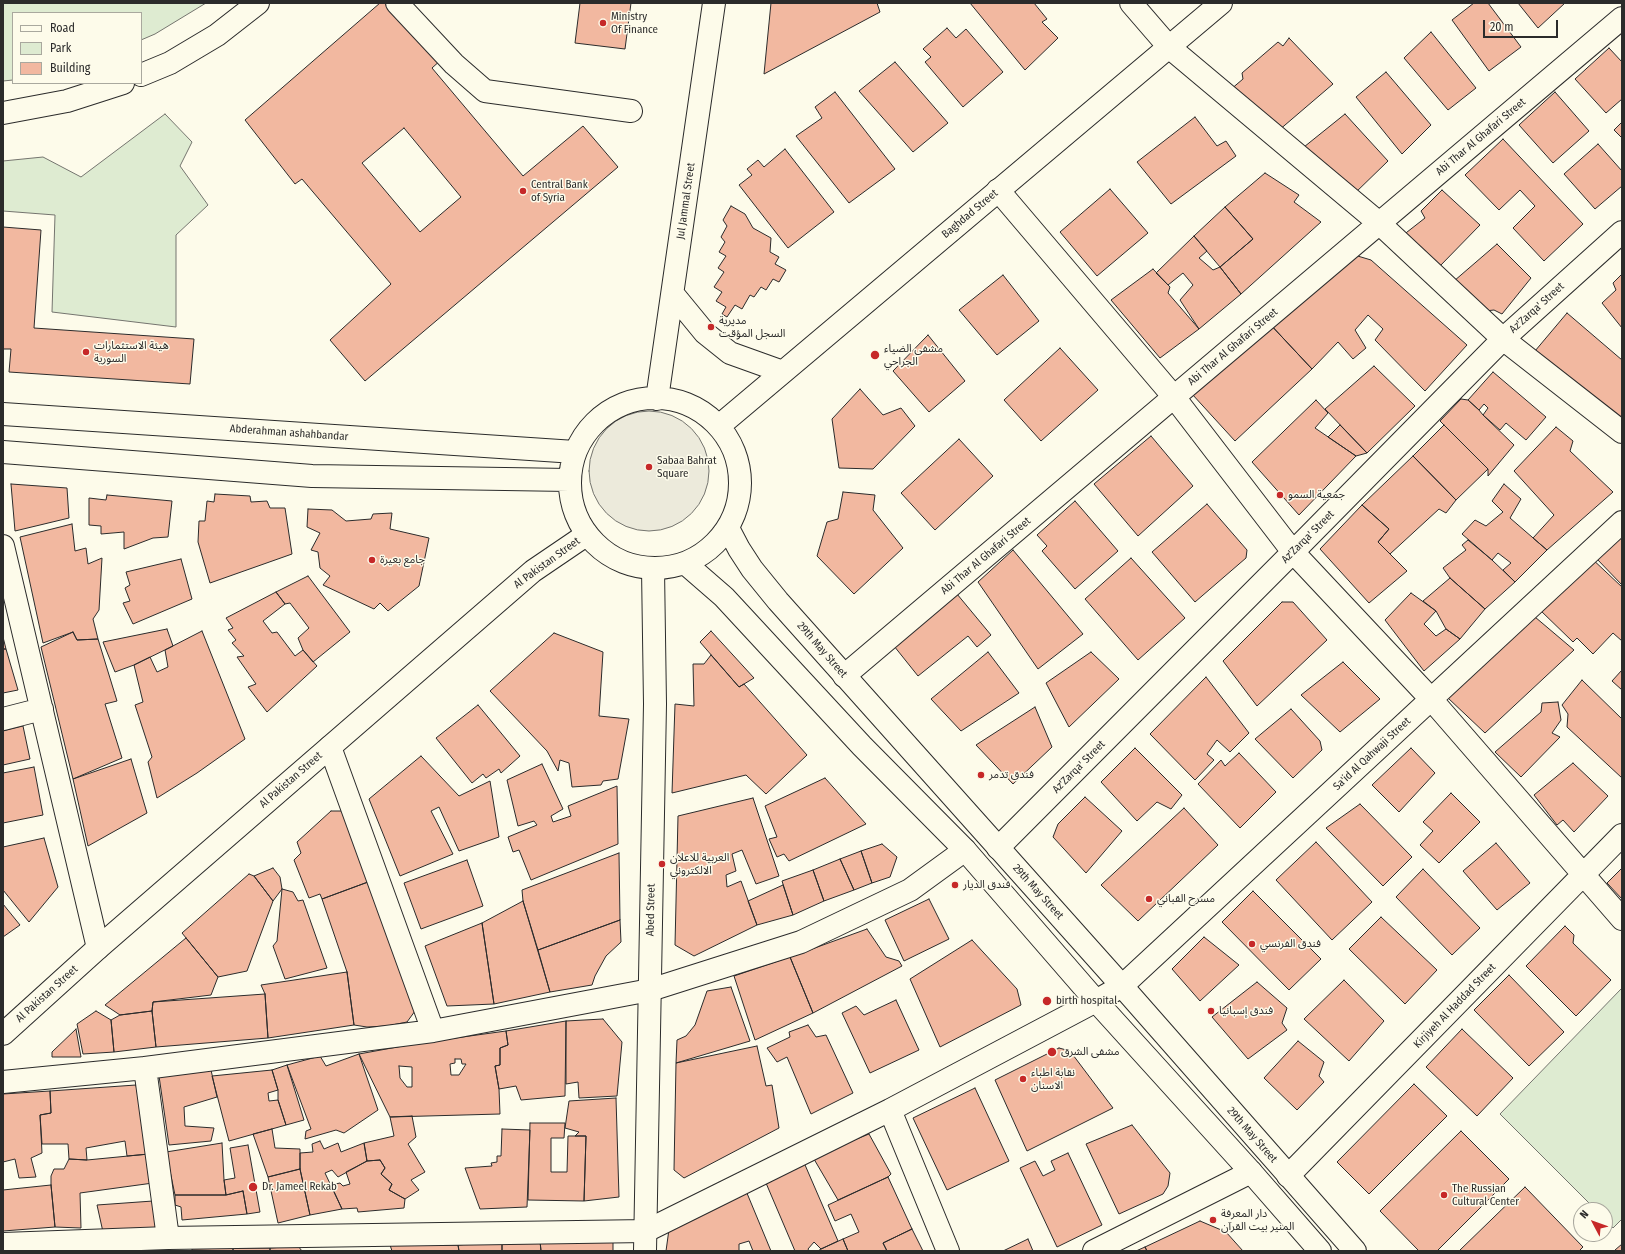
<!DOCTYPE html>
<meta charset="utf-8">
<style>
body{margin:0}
#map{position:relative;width:1625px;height:1254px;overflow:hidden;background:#fdfbea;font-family:"Fira Sans Condensed",sans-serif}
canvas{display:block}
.frame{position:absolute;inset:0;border:4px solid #2b2b2b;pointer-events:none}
.legend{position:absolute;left:12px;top:12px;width:130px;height:72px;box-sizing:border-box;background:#fdfbea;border:1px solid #a9a89e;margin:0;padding:5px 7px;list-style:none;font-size:12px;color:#2b2b2b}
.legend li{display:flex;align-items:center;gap:8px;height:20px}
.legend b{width:20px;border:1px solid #a9a89e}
.north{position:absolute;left:1573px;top:1202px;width:40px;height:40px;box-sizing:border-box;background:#fdfbea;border:1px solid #a9a89e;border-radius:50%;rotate:311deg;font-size:11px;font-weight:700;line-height:16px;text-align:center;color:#2b2b2b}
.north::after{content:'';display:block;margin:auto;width:14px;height:18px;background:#c62828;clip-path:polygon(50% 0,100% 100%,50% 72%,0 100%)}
.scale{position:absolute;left:1483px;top:20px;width:75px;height:18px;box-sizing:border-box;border:2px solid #2b2b2b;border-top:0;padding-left:5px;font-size:12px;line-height:14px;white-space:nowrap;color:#2b2b2b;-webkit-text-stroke:3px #fdfbea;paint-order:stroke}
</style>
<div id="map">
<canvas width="1625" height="1254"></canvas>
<div class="frame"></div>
<ul class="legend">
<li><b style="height:5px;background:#fdfbea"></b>Road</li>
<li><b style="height:11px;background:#deebd1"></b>Park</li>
<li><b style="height:11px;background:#f2b8a0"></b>Building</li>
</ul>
<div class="north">N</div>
<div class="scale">20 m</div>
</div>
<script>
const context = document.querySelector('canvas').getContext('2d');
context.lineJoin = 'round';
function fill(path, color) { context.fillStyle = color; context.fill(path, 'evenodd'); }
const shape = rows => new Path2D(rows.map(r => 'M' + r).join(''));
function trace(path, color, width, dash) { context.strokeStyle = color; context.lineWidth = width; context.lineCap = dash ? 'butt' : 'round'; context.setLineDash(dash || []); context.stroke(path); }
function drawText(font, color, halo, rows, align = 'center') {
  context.font = font + ' "Fira Sans Condensed","Noto Sans Arabic",sans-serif'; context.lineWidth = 3; context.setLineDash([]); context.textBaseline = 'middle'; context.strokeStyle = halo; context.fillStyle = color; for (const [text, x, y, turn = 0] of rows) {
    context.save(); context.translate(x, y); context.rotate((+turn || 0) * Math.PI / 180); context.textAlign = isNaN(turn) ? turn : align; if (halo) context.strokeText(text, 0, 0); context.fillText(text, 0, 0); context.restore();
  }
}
const green = shape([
 [3,3,206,3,155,34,141,40,141,13,13,13,13,80,3,81,3,3],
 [165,114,192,142,180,166,208,205,176,235,176,327,52,312,55,215,3,211,3,161,43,157,81,177,165,114],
 [1622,988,1622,1219,1613,1228,1605,1219,1605,1210,1596,1210,1500,1114,1622,988]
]);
fill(green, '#deebd1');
trace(green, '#74746e', 1);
const parking = shape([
 '589 471a60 60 0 1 1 120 0a60 60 0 1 1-120 0Z'
]);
fill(parking, '#eceadb');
trace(parking, '#74746e', 1);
const building = shape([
 [380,3,394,3,442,59,432,68,523,176,583,126,618,167,365,381,330,340,391,284,302,179,295,184,245,120,380,3],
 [404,128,461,197,420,232,362,163,404,128],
 [580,3,631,3,625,49,575,43,580,3],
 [771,3,877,3,880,12,764,74,771,3],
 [970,3,1034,3,1047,19,1042,22,1058,38,1025,70,970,3],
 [1474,3,1488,3,1521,47,1489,71,1452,20,1474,3],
 [1518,3,1565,3,1538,28,1518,3],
 [947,28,956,38,966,29,1003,72,963,107,925,62,931,57,923,49,947,28],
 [1431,32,1476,88,1448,110,1404,58,1431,32],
 [1289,38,1333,84,1278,131,1230,90,1243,79,1242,73,1278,42,1283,46,1289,38],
 [1609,48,1622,62,1622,99,1606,113,1575,79,1609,48],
 [895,62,948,123,913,152,859,91,895,62],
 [1386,72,1431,125,1402,154,1356,97,1386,72],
 [835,92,895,169,849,203,796,136,822,118,815,107,835,92],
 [1555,92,1589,131,1553,163,1519,125,1555,92],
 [1345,114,1388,161,1353,195,1299,151,1345,114],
 [1195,117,1217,146,1226,141,1236,156,1171,204,1137,162,1195,117],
 [1622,122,1622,138,1614,130,1622,122],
 [1503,139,1583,224,1544,261,1513,228,1535,206,1520,190,1499,210,1465,175,1503,139],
 [1598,144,1622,171,1622,186,1595,209,1564,174,1598,144],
 [785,149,834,212,788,248,739,185,752,175,747,169,758,160,764,167,785,149],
 [1265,173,1299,195,1294,202,1321,222,1241,294,1220,267,1253,239,1225,207,1265,173],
 [1110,189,1148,233,1097,276,1060,232,1110,189],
 [1442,190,1480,225,1439,267,1402,236,1425,218,1421,211,1442,190],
 [731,206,745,214,753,228,771,238,770,252,779,257,775,264,786,270,779,282,773,279,766,290,761,287,754,297,750,295,742,309,735,305,727,317,722,314,726,307,716,301,722,292,714,287,724,272,718,268,726,256,719,252,725,242,721,237,727,226,723,220,731,206],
 [1225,207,1253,239,1220,267,1194,236,1225,207],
 [3,227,41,230,34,328,194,339,190,384,9,372,11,349,3,349,3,227],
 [1194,236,1207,251,1199,258,1213,270,1220,267,1241,294,1199,329,1180,300,1193,285,1183,273,1168,285,1156,273,1194,236],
 [1497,244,1531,278,1502,314,1494,310,1485,311,1454,281,1497,244],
 [1351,254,1371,260,1467,345,1425,391,1375,340,1383,329,1368,315,1355,330,1366,348,1353,359,1338,342,1312,369,1268,322,1351,254],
 [1153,269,1170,287,1168,293,1199,329,1160,358,1111,300,1153,269],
 [1622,274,1622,328,1602,303,1616,290,1613,283,1622,274],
 [1003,275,1039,321,997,355,959,310,1003,275],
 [1567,313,1622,360,1622,425,1535,351,1567,313],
 [1268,322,1312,369,1235,441,1192,394,1268,322],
 [928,335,965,381,929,412,893,371,928,335],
 [1060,348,1098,390,1041,441,1004,400,1060,348],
 [1374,366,1415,406,1367,453,1325,409,1374,366],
 [1493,372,1546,417,1526,440,1506,423,1500,430,1483,415,1488,408,1484,404,1479,410,1468,400,1493,372],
 [860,389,883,415,901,408,915,426,873,469,839,468,832,419,860,389],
 [1461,399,1468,400,1479,410,1483,415,1514,445,1488,476,1488,469,1440,421,1461,399],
 [1316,400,1328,413,1315,428,1356,456,1299,515,1252,462,1316,400],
 [1340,425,1367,453,1356,456,1328,437,1340,425],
 [1444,425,1488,469,1456,500,1413,456,1444,425],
 [1556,427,1573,441,1570,451,1613,492,1547,550,1533,538,1554,515,1514,471,1556,427],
 [1151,436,1193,486,1138,536,1094,484,1151,436],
 [959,439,993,476,935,530,901,493,959,439],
 [1413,456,1456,500,1446,513,1439,509,1390,554,1378,542,1389,529,1362,505,1413,456],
 [11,484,67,488,69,518,15,531,11,484],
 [1504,484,1521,499,1510,518,1547,550,1515,582,1503,570,1511,563,1498,553,1492,560,1462,534,1475,520,1486,526,1503,512,1492,501,1504,484],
 [843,492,875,495,873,510,903,548,854,594,817,556,827,522,838,519,843,492],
 [215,494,250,496,251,502,267,501,270,508,285,508,292,554,210,583,198,542,199,521,205,521,207,501,214,502,215,494],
 [107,495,172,501,168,537,153,538,124,549,124,532,101,534,101,526,89,525,89,498,106,500,107,495],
 [1075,501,1118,551,1075,589,1042,551,1047,546,1037,535,1075,501],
 [1207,504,1247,550,1246,558,1195,602,1152,552,1207,504],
 [1362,505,1389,529,1378,542,1407,571,1369,603,1320,549,1362,505],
 [308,509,332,510,346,521,371,519,373,514,392,513,390,529,429,538,419,586,388,611,380,603,374,609,323,585,330,576,320,568,318,552,311,550,320,533,307,527,308,509],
 [72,524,75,551,86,548,88,564,102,558,99,610,93,619,98,639,77,640,73,632,43,643,20,537,72,524],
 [1622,533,1622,585,1596,558,1622,533],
 [1468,540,1492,560,1515,582,1485,609,1450,578,1443,568,1466,550,1462,545,1468,540],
 [1013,550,1083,634,1038,669,978,582,1013,550],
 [1589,556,1622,587,1622,641,1613,633,1593,654,1577,638,1573,642,1539,609,1589,556],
 [1131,558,1185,618,1138,660,1085,599,1131,558],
 [181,559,192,599,133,624,123,603,130,601,125,588,130,585,126,572,181,559],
 [308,576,350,632,313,662,303,650,298,638,309,628,290,603,285,604,276,592,308,576],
 [1450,578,1485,609,1460,639,1446,629,1436,611,1423,601,1450,578],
 [276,592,285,604,263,621,272,633,277,632,295,656,303,650,317,666,267,712,248,687,256,684,237,657,244,656,232,643,236,640,228,630,233,628,226,618,276,592],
 [1411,593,1436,611,1424,624,1436,636,1446,629,1460,639,1424,671,1385,620,1411,593],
 [957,594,991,635,977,647,968,636,918,676,894,646,957,594],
 [1282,602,1293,602,1327,640,1257,706,1223,661,1282,602],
 [1535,617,1574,650,1485,733,1448,698,1535,617],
 [167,629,173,646,134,665,115,672,103,642,167,629],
 [202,631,245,739,197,773,157,798,148,762,152,757,135,705,143,702,134,665,150,657,157,672,168,667,165,650,202,631],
 [711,631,754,678,739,687,700,642,711,631],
 [73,632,77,640,98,639,117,701,105,704,122,758,73,779,41,647,73,632],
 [554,633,603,652,599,716,629,719,618,779,603,781,601,785,572,787,569,763,560,760,558,771,547,751,490,691,554,633],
 [3,637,6,649,3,649,3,637],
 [3,649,6,649,18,690,3,693,3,649],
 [988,652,1019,693,961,731,931,699,988,652],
 [1091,652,1119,679,1069,727,1046,683,1091,652],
 [711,655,739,687,744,684,807,755,766,794,746,775,672,793,675,704,694,706,693,664,704,664,711,655],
 [1343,662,1380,699,1340,732,1301,695,1343,662],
 [1622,670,1622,690,1612,681,1622,670],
 [1206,677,1249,733,1230,752,1217,740,1207,754,1214,760,1195,780,1150,734,1206,677],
 [1582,680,1622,719,1622,778,1567,727,1568,714,1562,705,1582,680],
 [1558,702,1561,720,1552,733,1560,737,1521,777,1495,752,1541,712,1542,703,1558,702],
 [478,705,520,756,501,773,499,769,486,778,483,774,472,783,436,738,478,705],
 [1035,707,1052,747,1013,784,976,745,1035,707],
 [1291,709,1320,741,1322,750,1293,778,1255,739,1291,709],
 [23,726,30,759,3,765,3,731,23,726],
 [1135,748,1182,795,1171,809,1157,802,1137,821,1101,782,1135,748],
 [1411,748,1435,773,1399,812,1372,785,1411,748],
 [1239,753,1276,792,1240,828,1198,784,1221,760,1225,766,1239,753],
 [421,756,459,796,490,781,499,837,459,851,439,807,431,811,453,854,400,876,369,799,421,756],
 [131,759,147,813,88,846,73,779,131,759],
 [1573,763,1608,796,1574,832,1563,820,1557,825,1534,795,1573,763],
 [542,764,563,809,551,816,553,822,571,816,568,806,617,786,618,844,531,880,519,850,513,852,508,837,537,825,534,821,518,826,507,780,542,764],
 [34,767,43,815,3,823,3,773,34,767],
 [825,778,866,824,789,861,784,854,777,857,769,839,777,837,765,806,825,778],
 [1451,793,1480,822,1439,863,1420,845,1433,831,1423,822,1451,793],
 [1085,797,1122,831,1086,873,1053,837,1058,824,1085,797],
 [753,798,779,876,756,884,742,850,732,854,736,871,726,875,727,887,741,881,757,925,694,956,675,945,678,816,753,798],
 [1360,804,1412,857,1383,886,1326,828,1360,804],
 [1184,808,1218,845,1138,921,1101,885,1184,808],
 [331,811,343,811,368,882,322,899,320,894,309,898,294,860,301,853,297,842,331,811],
 [44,838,58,887,29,922,3,890,3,847,44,838],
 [1316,842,1372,902,1332,940,1276,880,1316,842],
 [1496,843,1530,883,1497,910,1463,871,1496,843],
 [882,844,897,857,890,877,872,883,861,851,882,844],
 [861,851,872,883,854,890,840,859,861,851],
 [619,853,620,920,538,950,523,901,522,890,619,853],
 [840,859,854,890,824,901,813,870,840,859],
 [467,860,483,906,421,929,404,883,467,860],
 [273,868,280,877,282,889,273,901,254,876,273,868],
 [1622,868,1622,899,1607,883,1622,868],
 [1423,869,1480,928,1452,955,1396,897,1423,869],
 [813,870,824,901,793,915,782,881,813,870],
 [249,874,254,876,273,901,247,971,218,977,182,933,249,874],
 [368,882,415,1011,407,1022,387,1026,367,1027,354,1025,347,972,322,899,368,882],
 [783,885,793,915,757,925,748,901,783,885],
 [282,889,293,892,298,901,303,900,327,968,285,979,273,946,277,941,282,889],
 [1253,891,1321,959,1289,990,1222,922,1253,891],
 [929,899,949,939,904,961,885,920,929,899],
 [523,901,550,992,494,1004,482,923,523,901],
 [3,904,20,925,3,937,3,904],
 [1381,917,1437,970,1405,1004,1349,949,1381,917],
 [620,920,621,942,606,956,595,976,592,985,550,992,538,950,620,920],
 [482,923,494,1004,447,1006,425,946,482,923],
 [1565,926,1574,935,1573,943,1611,980,1576,1016,1526,966,1565,926],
 [867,929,886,957,899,961,902,966,813,1013,790,957,867,929],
 [1204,937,1239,965,1200,1001,1172,969,1204,937],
 [186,938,218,977,211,995,153,1002,152,1011,120,1015,105,1005,186,938],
 [972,940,1017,989,1021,1005,940,1047,910,979,972,940],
 [790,957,813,1013,755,1040,734,976,790,957],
 [347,972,354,1025,268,1038,265,994,261,985,347,972],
 [1509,975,1564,1032,1529,1066,1474,1010,1509,975],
 [1344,980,1384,1021,1349,1061,1304,1019,1344,980],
 [1257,982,1287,1008,1282,1023,1287,1030,1248,1059,1212,1017,1257,982],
 [731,987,750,1041,676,1063,677,1040,686,1036,695,1025,707,991,731,987],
 [265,994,268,1038,156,1047,152,1011,153,1002,265,994],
 [896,1000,919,1050,870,1073,842,1013,856,1006,864,1015,896,1000],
 [96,1011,111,1020,114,1052,83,1054,77,1024,96,1011],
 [152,1011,156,1047,114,1052,111,1020,120,1015,152,1011],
 [603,1019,622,1042,617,1096,579,1098,578,1082,566,1084,566,1021,603,1019],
 [566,1021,565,1096,521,1100,516,1086,499,1089,495,1066,500,1065,500,1048,508,1045,506,1031,566,1021],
 [808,1025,816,1037,826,1035,853,1093,811,1114,787,1057,777,1062,767,1048,790,1037,789,1032,808,1025],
 [76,1029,81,1057,52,1057,52,1052,76,1029],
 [1462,1029,1513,1078,1477,1116,1426,1067,1462,1029],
 [506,1031,508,1045,500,1048,500,1065,495,1066,499,1089,500,1114,390,1117,359,1054,419,1043,506,1031],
 [455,1059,461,1059,462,1064,466,1064,459,1075,451,1075,450,1064,455,1063,455,1059],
 [399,1066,412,1067,412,1087,407,1087,400,1078,399,1066],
 [1298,1041,1324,1062,1319,1076,1324,1082,1297,1110,1264,1078,1298,1041],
 [757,1046,766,1086,772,1085,779,1128,684,1178,674,1170,676,1063,757,1046],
 [1059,1048,1070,1051,1113,1108,1027,1151,995,1080,1059,1048],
 [359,1054,378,1110,344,1133,336,1130,305,1139,306,1131,311,1129,287,1065,320,1056,326,1066,359,1054],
 [287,1065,304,1120,286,1125,278,1100,278,1090,272,1070,287,1065],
 [211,1070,217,1097,184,1107,185,1126,214,1128,211,1141,169,1145,159,1076,211,1070],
 [272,1070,278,1090,268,1093,269,1101,278,1100,286,1125,229,1141,212,1076,272,1070],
 [1414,1084,1447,1116,1369,1194,1337,1162,1414,1084],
 [136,1085,149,1154,127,1156,125,1141,86,1148,87,1160,69,1159,68,1144,42,1144,40,1115,51,1113,50,1091,136,1085],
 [975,1088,1009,1161,947,1190,913,1118,975,1088],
 [50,1091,51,1113,40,1115,42,1153,31,1158,36,1177,19,1178,15,1159,3,1162,3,1094,50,1091],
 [616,1098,619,1197,584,1201,586,1136,575,1136,579,1132,565,1128,569,1101,616,1098],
 [412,1116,416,1137,408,1144,425,1172,411,1180,419,1190,405,1199,389,1190,392,1184,381,1174,385,1168,380,1160,367,1161,364,1143,394,1136,390,1117,412,1116],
 [530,1123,565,1123,564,1138,551,1138,551,1172,567,1172,568,1136,586,1136,584,1201,528,1200,530,1123],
 [1132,1125,1170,1173,1168,1186,1163,1194,1119,1214,1086,1144,1132,1125],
 [272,1129,275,1148,300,1149,300,1169,268,1177,253,1134,272,1129],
 [502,1129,530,1130,527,1207,480,1209,465,1168,492,1166,491,1163,497,1162,497,1156,501,1156,502,1129],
 [1461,1131,1509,1179,1437,1251,1419,1251,1380,1211,1461,1131],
 [869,1134,891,1174,888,1177,838,1200,811,1154,844,1144,869,1134],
 [320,1141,324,1149,338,1143,341,1152,364,1143,367,1161,338,1177,332,1170,325,1173,342,1209,310,1215,300,1169,300,1153,313,1152,312,1144,320,1141],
 [222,1143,224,1180,226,1195,175,1195,166,1152,222,1143],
 [248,1145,260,1212,247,1214,243,1191,226,1195,224,1180,235,1178,230,1148,248,1145],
 [1068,1153,1102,1225,1057,1247,1020,1168,1035,1161,1043,1176,1055,1170,1051,1161,1068,1153],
 [149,1154,153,1183,80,1193,81,1228,55,1227,51,1185,51,1176,54,1169,64,1169,69,1159,87,1160,149,1154],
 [802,1158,838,1241,821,1249,814,1242,808,1249,809,1251,795,1251,763,1176,802,1158],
 [380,1160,385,1168,381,1174,392,1184,389,1190,405,1199,404,1208,358,1212,357,1208,342,1209,331,1185,340,1183,343,1186,350,1184,346,1172,367,1161,380,1160],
 [300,1169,310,1215,278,1223,268,1177,300,1169],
 [888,1177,912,1229,883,1243,887,1251,848,1251,843,1239,859,1232,851,1214,835,1221,828,1205,888,1177],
 [51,1185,55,1227,3,1231,3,1190,51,1185],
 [744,1186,771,1251,753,1251,749,1241,739,1244,739,1251,666,1251,670,1222,744,1186],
 [1525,1187,1583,1247,1579,1251,1459,1251,1525,1187],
 [243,1191,247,1214,182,1220,181,1207,175,1205,175,1195,226,1195,243,1191],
 [153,1201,157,1230,103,1232,97,1205,153,1201],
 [1200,1221,1226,1232,1243,1251,1147,1251,1145,1247,1200,1221],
 [912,1229,923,1251,887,1251,883,1243,912,1229],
 [843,1239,848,1251,818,1251,821,1249,843,1239],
 [1028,1239,1033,1251,1003,1251,1028,1239],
 [613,1240,613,1251,541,1251,540,1241,613,1240],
 [502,1241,502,1251,459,1251,458,1245,502,1241],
 [502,1241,540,1241,541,1251,502,1251,502,1241],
 [1622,1244,1622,1251,1616,1251,1615,1250,1622,1244],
 [390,1245,458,1245,459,1251,392,1251,390,1245],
 [298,1246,302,1251,270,1251,270,1248,298,1246],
 [1145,1247,1147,1251,1136,1251,1145,1247],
 [233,1248,233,1251,190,1251,193,1249,233,1248],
 [233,1248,270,1248,270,1251,233,1251,233,1248]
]);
fill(building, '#f2b8a0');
trace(building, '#2b2b2b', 1);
const minor = shape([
 [397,3,454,64,485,91,631,111],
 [1131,3,1169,47,1379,223,1503,339,1622,432],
 [141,75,170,63,217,35,258,3],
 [3,113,67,101,123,83],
 [998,190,1174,397,1293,552,1431,699,1622,919],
 [3,546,98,948],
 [844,676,1622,18],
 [3,719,42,709],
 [330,747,433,1031],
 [998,848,1293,552,1503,339,1622,232],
 [145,1068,168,1238],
 [3,1082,145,1068,433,1031,650,990,801,942,910,890,965,850],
 [890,1110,948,1251],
 [1288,1176,1622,835],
 [3,1244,168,1238,646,1231,890,1110,1096,1001,1122,986,1622,522],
 [1094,1251,1251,1172]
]);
const major = shape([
 [673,294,705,333,730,353,783,372],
 '570 483a85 85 0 1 1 170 0a85 85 0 1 1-170 0Z',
 [657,399,714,3],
 [3,414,575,452],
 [719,426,1221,3],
 [3,452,312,476,569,480],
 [728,528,739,549,752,569,778,601,1122,986,1355,1251],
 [686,564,724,597,862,746,965,850,1096,1001,1251,1172,1320,1251],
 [3,1034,98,948,533,571,586,535],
 [645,1251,655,704,653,569]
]);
trace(minor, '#2b2b2b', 24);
trace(major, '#2b2b2b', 24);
trace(minor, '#fdfbea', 22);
trace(major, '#fdfbea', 22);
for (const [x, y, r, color] of [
 [603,23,4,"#c62828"],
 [523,191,4,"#c62828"],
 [711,327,4,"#c62828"],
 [86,352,4,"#c62828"],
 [875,355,5,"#c62828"],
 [649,467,4,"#c62828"],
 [1280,495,4,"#c62828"],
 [372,560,4,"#c62828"],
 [981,775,4,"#c62828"],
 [662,864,4,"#c62828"],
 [955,885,4,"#c62828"],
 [1149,899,4,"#c62828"],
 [1252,944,4,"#c62828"],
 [1047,1001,5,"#c62828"],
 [1211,1011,4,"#c62828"],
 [1052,1052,5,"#c62828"],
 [1023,1079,4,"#c62828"],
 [253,1187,5,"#c62828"],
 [1444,1195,4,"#c62828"],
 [1213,1220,4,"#c62828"]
]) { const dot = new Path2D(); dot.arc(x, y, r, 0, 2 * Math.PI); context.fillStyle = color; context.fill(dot); trace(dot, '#fdfbea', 1.5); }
drawText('11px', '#2b2b2b', '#fdfbea', [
 ["Ministry",611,17],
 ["Of Finance",611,30],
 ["Central Bank",531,185],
 ["of Syria",531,198],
 ["مديرية",719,321],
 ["السجل المؤقت",719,334],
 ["هيئة الاستثمارات",94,346],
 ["السورية",94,359],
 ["مشفى الضياء",884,349],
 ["الجراحي",884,362],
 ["Sabaa Bahrat",657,461],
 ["Square",657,474],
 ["جمعية السمو",1288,495],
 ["جامع بعيرة",380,560],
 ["فندق تدمر",989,775],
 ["العربية للاعلان",670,858],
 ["الالكتروني",670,871],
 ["فندق الديار",963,885],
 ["مسرح القباني",1157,899],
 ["فندق الفرنسي",1260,944],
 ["birth hospital",1056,1001],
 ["فندق إسبانيا",1219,1011],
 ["مشفى الشرق",1061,1052],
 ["نقابة اطباء",1031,1073],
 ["الاسنان",1031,1086],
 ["Dr. Jameel Rekab",262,1187],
 ["The Russian",1452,1189],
 ["Cultural Center",1452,1202],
 ["دار المعرفة",1221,1214],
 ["المنير بيت القرآن",1221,1227]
], 'left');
drawText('11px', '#2b2b2b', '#fdfbea', [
 ["Abi Thar Al Ghafari Street",1481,137,-40],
 ["Jul Jammal Street",686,201,-82],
 ["Baghdad Street",970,214,-40],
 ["Az'Zarqa' Street",1537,308,-42],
 ["Abi Thar Al Ghafari Street",1233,347,-40],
 ["Abderahman ashahbandar",289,433,4],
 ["Az'Zarqa' Street",1308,537,-45],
 ["Abi Thar Al Ghafari Street",986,556,-40],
 ["Al Pakistan Street",547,563,-36],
 ["29th May Street",822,650,49],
 ["Sa'id Al Qahwaji Street",1372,754,-43],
 ["Az'Zarqa' Street",1079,767,-45],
 ["Al Pakistan Street",291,780,-41],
 ["29th May Street",1038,892,48],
 ["Abed Street",651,910,-89],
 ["Al Pakistan Street",47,994,-42],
 ["Kirjiyeh Al Haddad Street",1455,1006,-46],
 ["29th May Street",1252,1135,49]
]);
</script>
